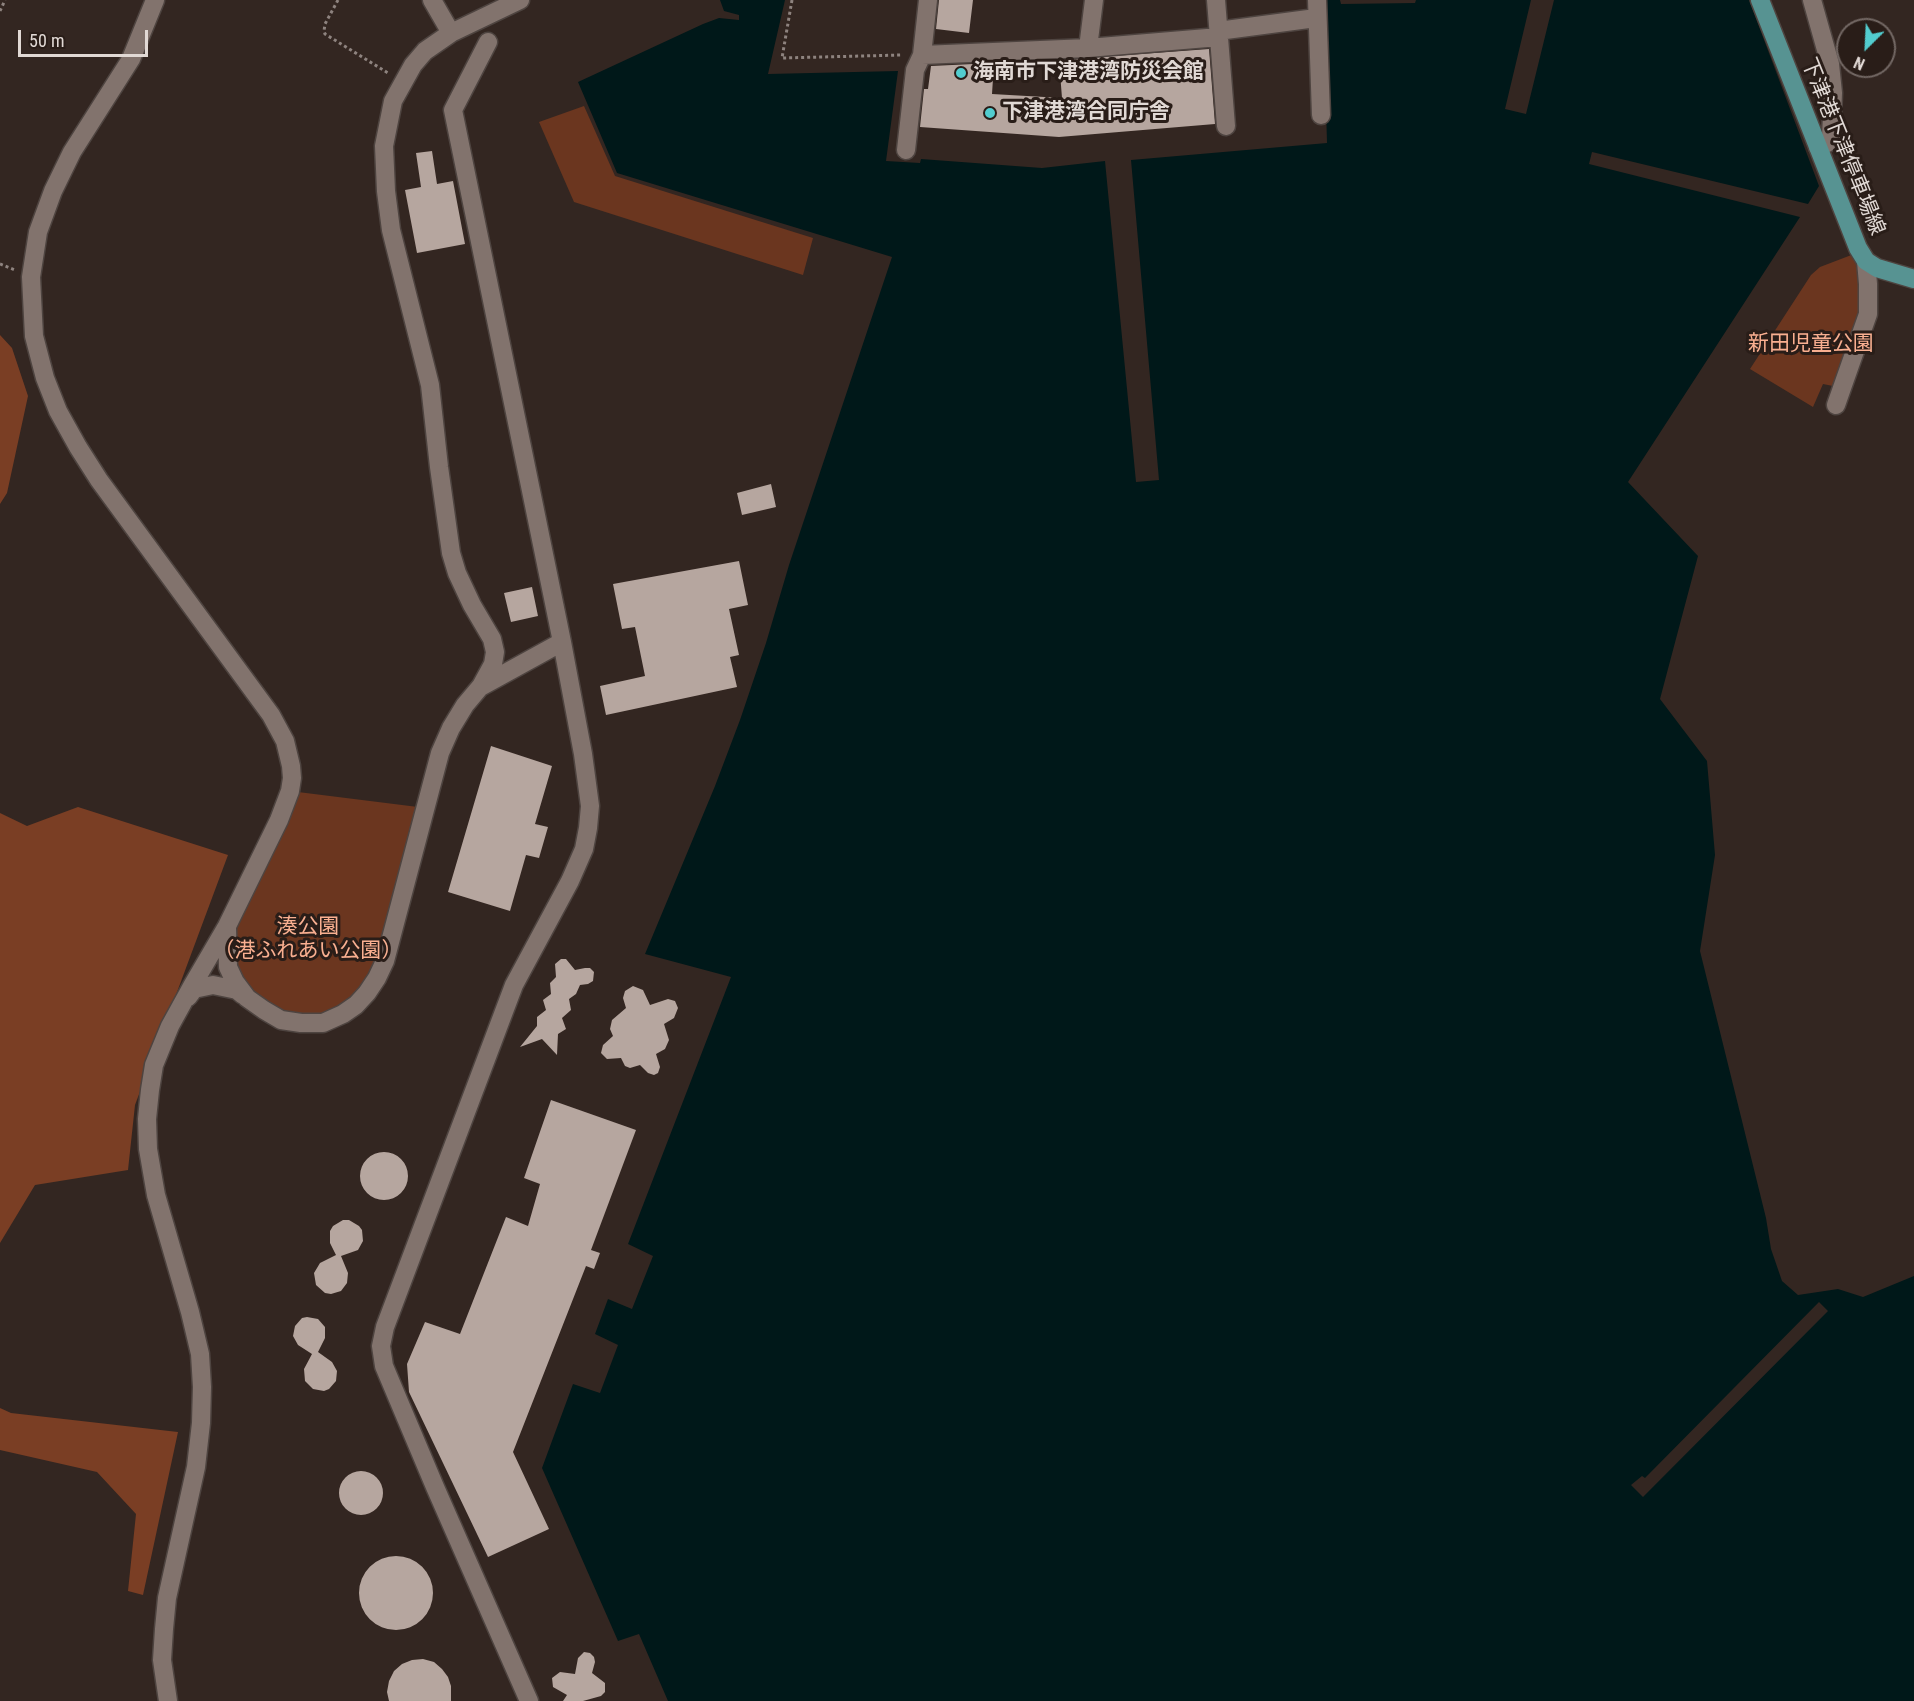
<!DOCTYPE html>
<meta charset="utf-8">
<style>
body{margin:0}
#map{position:relative;width:1914px;height:1701px;overflow:hidden;background:#332621;font-family:"Roboto Condensed",sans-serif}
canvas{display:block}
.north{position:absolute;left:1836px;top:18px;width:60px;height:60px;box-sizing:border-box;background:#291d18;border:2px solid #736864;border-radius:50%;rotate:204deg;font-size:16px;font-weight:700;line-height:24px;text-align:center;color:#e1d9d5}
.north::after{content:'';display:block;margin:auto;width:21px;height:27px;background:#52cdcf;clip-path:polygon(50% 0,100% 100%,50% 72%,0 100%)}
.scale{position:absolute;left:18px;top:30px;width:130px;height:27px;box-sizing:border-box;border:3px solid #e1d9d5;border-top:0;padding-left:8px;font-size:18px;line-height:21px;white-space:nowrap;color:#e1d9d5;-webkit-text-stroke:4px #291d18;paint-order:stroke}
</style>
<div id="map">
<canvas width="1914" height="1701"></canvas>
<div class="north">N</div>
<div class="scale">50 m</div>
</div>
<script>
const context = document.querySelector('canvas').getContext('2d');
context.lineJoin = 'round';
function fill(path, color) { context.fillStyle = color; context.fill(path, 'evenodd'); }
const shape = rows => new Path2D(rows.map(r => 'M' + r).join(''));
function trace(path, color, width, dash) { context.strokeStyle = color; context.lineWidth = width; context.lineCap = dash ? 'butt' : 'round'; context.setLineDash(dash || []); context.stroke(path); }
function drawText(font, color, halo, rows, align = 'center') {
  context.font = font + ' "Roboto Condensed","Noto Sans JP",sans-serif'; context.lineWidth = 6; context.setLineDash([]); context.textBaseline = 'middle'; context.strokeStyle = halo; context.fillStyle = color; for (const [text, x, y, turn = 0] of rows) {
    context.save(); context.translate(x, y); context.rotate((+turn || 0) * Math.PI / 180); context.textAlign = isNaN(turn) ? turn : align; if (halo) context.strokeText(text, 0, 0); context.fillText(text, 0, 0); context.restore();
  }
}
fill(shape([
 [584,106,615,176,813,238,803,275,574,202,539,122],
 [1854,254,1861,271,1864,297,1838,387,1823,384,1813,407,1750,369,1811,275,1820,267],
 [290,791,426,808,377,978,323,1023,264,1010,227,952,251,876]
]), '#6b361f');
fill(shape([
 [0,335,12,348,28,396,7,493,0,504],
 [78,807,228,855,135,1105,128,1170,35,1185,0,1243,0,813,27,826],
 [0,1408,11,1413,178,1432,143,1595,128,1591,136,1514,97,1472,0,1450]
]), '#7a3e24');
fill(shape([
 [720,0,785,0,768,74,898,71,886,161,920,163,921,159,1042,168,1105,161,1136,482,1159,480,1131,160,1327,143,1323,0,1340,0,1341,4,1415,3,1416,0,1531,0,1505,109,1526,114,1554,0,1749,0,1819,186,1808,204,1592,152,1589,164,1800,217,1628,482,1698,556,1660,699,1707,761,1715,855,1700,951,1766,1218,1771,1249,1782,1281,1798,1295,1838,1289,1863,1297,1914,1276,1914,1701,668,1701,639,1634,618,1641,542,1468,573,1384,600,1393,618,1345,595,1334,608,1299,632,1309,653,1256,628,1244,731,977,645,954,715,786,740,720,766,643,789,565,892,257,617,173,578,82,703,24,719,18,739,20,739,15,724,11]
]), '#001819');
fill(shape([
 [1819,1302,1828,1311,1643,1497,1631,1485,1642,1476,1645,1478]
]), '#332621');
fill(shape([
 [939,0,973,0,969,33,936,29],
 [1209,49,1215,124,1059,137,920,127,924,89,928,89,931,66,994,63,992,94,1062,98,1059,60],
 [432,151,437,184,453,181,465,244,417,253,405,190,421,187,416,153],
 [771,484,776,507,742,515,737,493],
 [739,561,748,605,729,609,739,655,730,657,737,687,606,715,600,686,645,676,635,627,622,629,613,584],
 [532,587,538,616,511,622,504,593],
 [491,746,552,766,535,824,548,827,539,858,526,855,510,911,448,892],
 [561,959,566,959,575,970,585,968,590,968,594,972,593,981,588,984,580,985,576,994,569,999,571,1010,562,1018,566,1029,558,1034,557,1055,542,1039,520,1047,537,1026,537,1017,546,1010,543,1000,551,994,550,983,556,977,555,964],
 [633,986,643,990,650,1005,668,999,675,1001,678,1008,674,1018,664,1024,669,1040,665,1049,656,1054,660,1067,658,1073,654,1075,648,1073,640,1065,630,1068,625,1066,621,1058,607,1059,601,1053,603,1045,613,1036,610,1029,612,1020,626,1008,623,998,625,991],
 [551,1100,636,1130,591,1250,600,1253,594,1269,586,1266,513,1452,549,1529,488,1557,409,1392,407,1364,425,1322,460,1334,506,1217,528,1226,540,1184,524,1178],
 '360 1176a24 24 0 1 1 48 0a24 24 0 1 1-48 0Z',
 [343,1220,349,1220,359,1226,362,1230,363,1241,358,1250,341,1256,348,1273,347,1283,341,1291,331,1294,325,1293,316,1285,314,1273,320,1263,336,1255,330,1243,330,1231,333,1226],
 [307,1317,318,1319,325,1327,325,1338,318,1352,332,1362,337,1371,336,1381,329,1389,324,1391,313,1389,305,1381,304,1369,312,1354,298,1345,293,1336,295,1326,302,1318],
 '339 1493a22 22 0 1 1 44 0a22 22 0 1 1-44 0Z',
 '359 1593a37 37 0 1 1 74 0a37 37 0 1 1-74 0Z',
 [584,1652,590,1653,594,1657,595,1662,592,1673,605,1683,605,1692,601,1696,583,1701,563,1701,567,1695,553,1687,552,1678,560,1672,575,1674,578,1658],
 [423,1659,434,1662,442,1669,448,1677,451,1686,451,1701,389,1701,387,1692,389,1681,394,1671,402,1664,412,1660]
]), '#b6a69f');
const minor = shape([
 [155,0,131,59,72,152,53,191,38,232,31,277,34,336,45,378,58,411,78,447,99,480,271,715,285,741,291,766,292,778,290,791,279,820,227,926,192,986,170,1026,154,1065,150,1090,147,1119,148,1149,156,1195,190,1312,200,1354,202,1387,201,1423,196,1467,167,1598,164,1629,162,1660,168,1701],
 [432,0,451,33],
 [1216,0,1226,126],
 [1317,0,1321,115],
 [1812,0,1830,64,1833,93,1831,138,1827,143,1818,147],
 [1218,31,1316,18],
 [488,42,453,110,562,642,583,754,590,806,588,828,584,849,570,881,514,985,385,1327,381,1346,384,1366,435,1487,529,1701],
 [1088,48,1094,0],
 [922,55,1088,48,1219,37],
 [906,150,915,70,922,55,928,0],
 [1836,405,1868,314,1868,284,1866,261],
 [482,686,562,642],
 [227,928,228,967,235,982,247,998,264,1010,281,1020,301,1023,323,1023,343,1014,356,1005,367,993,377,978,385,961,440,753,451,728,465,705,481,686,493,664,495,652,492,639,472,605,457,573,451,553,439,467,430,385,391,230,386,191,384,146,393,101,413,65,425,51,451,33,520,0],
 [188,997,194,989,213,985,237,990,243,995]
]);
const major = shape([
 [1760,0,1858,248,1866,261,1877,268,1914,279]
]);
trace(minor, '#4e4440', 21);
trace(major, '#4e4440', 21);
trace(shape([
 [338,0,325,24,324,31,325,34,388,73],
 [792,0,782,58,902,55],
 [0,11,5,0],
 [0,264,15,270]
]), '#8e837f', 3, [3, 3]);
trace(minor, '#82736d', 18);
trace(major, '#579392', 18);
for (const [x, y, r, color] of [
 [961,73,6,"#52cdcf"],
 [990,113,6,"#52cdcf"]
]) { const dot = new Path2D(); dot.arc(x, y, r, 0, 2 * Math.PI); context.fillStyle = color; context.fill(dot); trace(dot, '#291d18', 2); }
drawText('bold 21px', '#e1d9d5', '#291d18', [
 ["海南市下津港湾防災会館",973,73],
 ["下津港湾合同庁舎",1002,113]
], 'left');
drawText('21px', '#e1d9d5', '#291d18', [
 ["下津港下津停車場線",1842,147,68]
]);
drawText('21px', '#f9af90', '#291d18', [
 ["新田児童公園",1811,345],
 ["湊公園",308,928],
 ["（港ふれあい公園）",308,952]
]);
</script>
